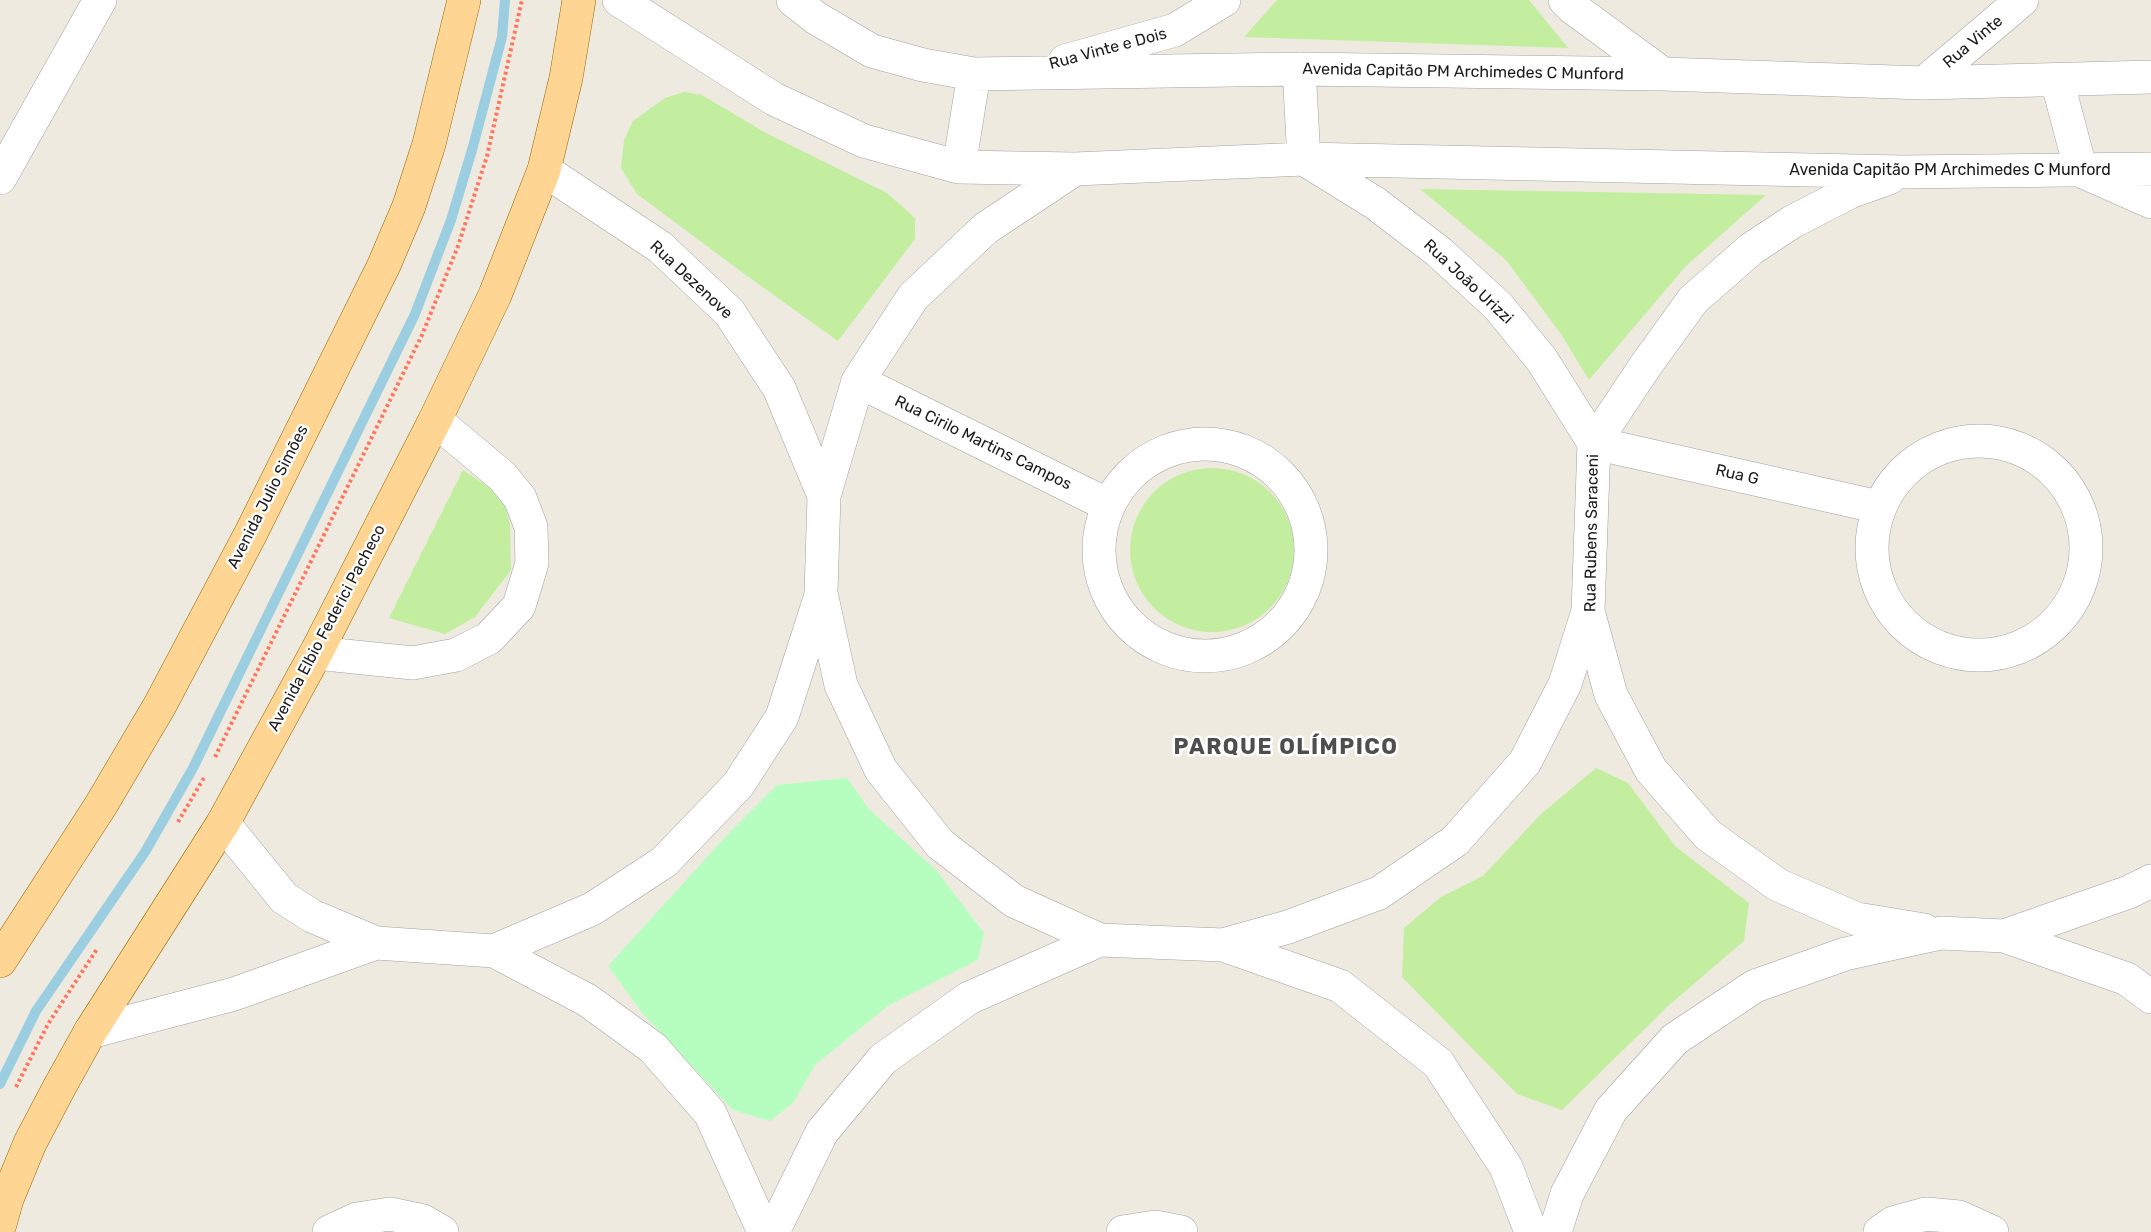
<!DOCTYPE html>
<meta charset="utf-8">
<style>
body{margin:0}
canvas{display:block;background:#eeeadf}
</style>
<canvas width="2151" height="1232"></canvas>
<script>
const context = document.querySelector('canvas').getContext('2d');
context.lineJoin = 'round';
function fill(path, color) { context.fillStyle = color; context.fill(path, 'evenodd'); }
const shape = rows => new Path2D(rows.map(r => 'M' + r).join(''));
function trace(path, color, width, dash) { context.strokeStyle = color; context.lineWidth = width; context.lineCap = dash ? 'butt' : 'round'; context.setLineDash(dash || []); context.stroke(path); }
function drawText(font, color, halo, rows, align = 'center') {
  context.font = font + ' Rubik,sans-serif'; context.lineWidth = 5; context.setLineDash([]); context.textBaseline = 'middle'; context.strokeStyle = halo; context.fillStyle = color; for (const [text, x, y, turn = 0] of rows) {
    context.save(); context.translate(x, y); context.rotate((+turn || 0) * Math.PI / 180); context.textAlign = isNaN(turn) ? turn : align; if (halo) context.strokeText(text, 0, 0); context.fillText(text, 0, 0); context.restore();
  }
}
fill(shape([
 [1277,0,1529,0,1568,48,1244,37],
 [684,92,702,95,766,133,887,193,915,218,915,239,838,341,743,273,637,194,621,168,624,140,633,121,665,98],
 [1420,189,1766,195,1686,266,1589,380,1561,334,1506,260],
 '1130 550a82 82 0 1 1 164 0a82 82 0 1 1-164 0Z',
 [463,470,502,496,510,524,511,570,475,617,445,634,389,618],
 [1596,768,1628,783,1676,847,1749,903,1744,941,1668,1006,1562,1110,1517,1094,1402,977,1404,928,1441,897,1483,876,1541,814]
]), '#c3ee9f');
fill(shape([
 [847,778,869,809,937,871,984,933,978,960,889,1005,815,1065,793,1103,770,1121,733,1110,643,1014,608,966,728,834,777,785]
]), '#b6febf');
trace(shape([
 [0,1084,36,1011,145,852,193,768,415,314,451,220,472,150,502,37,505,0]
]), '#9bcee0', 10);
const minor = shape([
 [619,0,774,99,864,141,959,167,1075,169,1304,159,1902,172,2151,169],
 [793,0,816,18,872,51,923,65,974,74,1299,69,1663,74,1924,83,2151,77],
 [1565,0,1573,8,1663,74],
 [1065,61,1175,30,1224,0],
 [1299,69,1304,159,1375,203,1439,252,1498,306,1542,360,1594,443],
 [2057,80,2081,171,2151,202],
 [1924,83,2022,0],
 [959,167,974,74],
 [1075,169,986,228,913,297,858,381,824,496,821,593,841,685,881,770,940,844,1014,901,1100,940,1223,945,1340,986,1438,1063,1506,1167,1531,1232],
 [544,170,660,247,729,312,779,388,824,496],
 [0,178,100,0],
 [858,381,1108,505],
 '1872 548a107 107 0 1 1 214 0a107 107 0 1 1-214 0Z',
 [1594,443,1588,611,1611,695,1651,770,1708,835,1778,885,1857,919,1924,930],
 [1594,443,1646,365,1693,300,1751,249,1792,222,1850,192,1889,178],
 [1594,443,1879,507],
 '1099 550a106 106 0 1 1 212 0a106 106 0 1 1-212 0Z',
 [316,653,413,663,456,655,489,638,519,606,532,563,531,527,520,498,502,476,435,420],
 [223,823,284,898,312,916,376,943],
 [2004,936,2129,892,2151,881],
 [1223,945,1288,927,1379,893,1455,841,1525,762,1565,684,1588,611],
 [494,951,592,909,664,862,738,785,782,717,821,595],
 [90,1032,234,994,376,943,494,951,587,1000,653,1048,710,1113,764,1232],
 [329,1232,357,1219,390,1214,423,1221,442,1232],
 [773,1232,822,1132,883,1059,969,998,1100,940],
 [1123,1232,1155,1227,1181,1232],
 [1555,1232,1567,1194,1611,1110,1675,1039,1755,986,1845,954,1941,933,2004,936,2127,979,2151,997],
 [1880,1232,1893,1223,1926,1214,1959,1217,1992,1232]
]);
const primary = shape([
 [0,961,101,805,160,705,250,535,384,265,409,206,429,144,464,0],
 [0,1224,7,1199,30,1143,60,1086,90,1032,223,823,316,653,435,420,495,295,544,170,566,78,579,0]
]);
trace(minor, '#a2a2a2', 34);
trace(primary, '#926700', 34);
trace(shape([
 [215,757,422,335,458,246,487,156,522,0],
 [178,822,205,776],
 [16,1087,48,1024,97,949]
]), '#ff765f', 4, [3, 3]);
trace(minor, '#fff', 33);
trace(primary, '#ffd593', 33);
drawText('16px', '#1b1b1b', '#fff', [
 ["Rua Vinte",1973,42,-40],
 ["Rua Vinte e Dois",1108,49,-15],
 ["Avenida Capitão PM Archimedes C Munford",1463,72,1],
 ["Avenida Capitão PM Archimedes C Munford",1950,170],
 ["Rua Dezenove",691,280,43],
 ["Rua João Urizzi",1468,282,43],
 ["Rua Cirilo Martins Campos",983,443,26],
 ["Rua G",1737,475,13],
 ["Avenida Julio Simões",268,497,-63],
 ["Rua Rubens Saraceni",1592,533,-89],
 ["Avenida Elbio Federici Pacheco",327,628,-62]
]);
context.letterSpacing = '1.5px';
drawText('bold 22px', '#4e4e4e', '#fff', [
 ["PARQUE OLÍMPICO",1286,748]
]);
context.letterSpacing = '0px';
</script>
